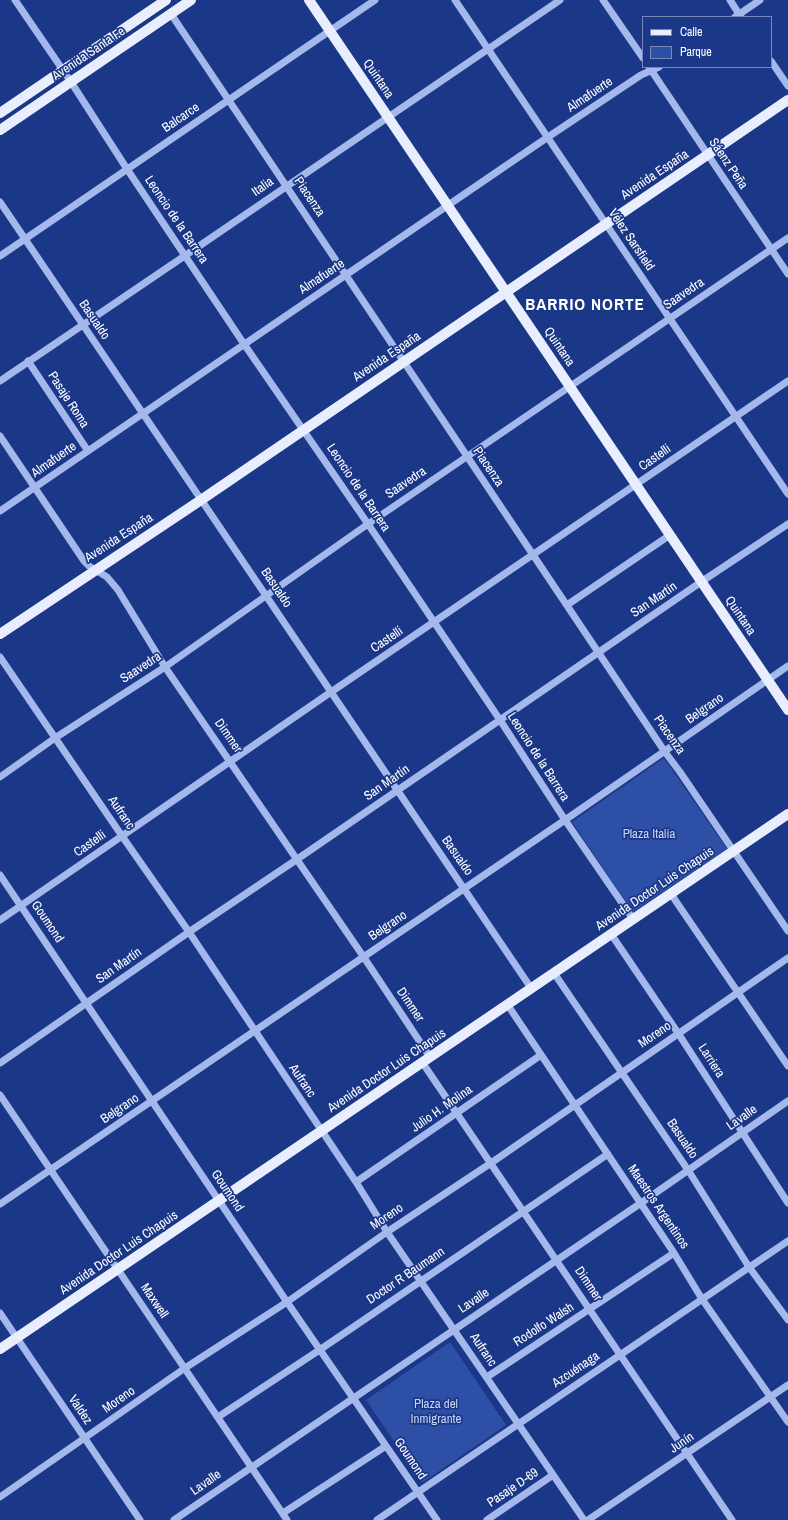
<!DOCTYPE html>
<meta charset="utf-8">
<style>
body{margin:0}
#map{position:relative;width:788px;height:1520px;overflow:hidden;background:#1b3788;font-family:"Archivo Narrow",sans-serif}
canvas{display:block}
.legend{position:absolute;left:642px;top:16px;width:130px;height:52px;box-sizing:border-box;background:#1b3788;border:1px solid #7687b8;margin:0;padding:5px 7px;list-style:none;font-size:12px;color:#fff}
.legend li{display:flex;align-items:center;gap:8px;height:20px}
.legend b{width:20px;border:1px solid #7687b8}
</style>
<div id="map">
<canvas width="788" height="1520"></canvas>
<ul class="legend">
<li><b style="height:5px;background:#e9eeff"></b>Calle</li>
<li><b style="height:11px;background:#2e4fa6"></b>Parque</li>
</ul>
</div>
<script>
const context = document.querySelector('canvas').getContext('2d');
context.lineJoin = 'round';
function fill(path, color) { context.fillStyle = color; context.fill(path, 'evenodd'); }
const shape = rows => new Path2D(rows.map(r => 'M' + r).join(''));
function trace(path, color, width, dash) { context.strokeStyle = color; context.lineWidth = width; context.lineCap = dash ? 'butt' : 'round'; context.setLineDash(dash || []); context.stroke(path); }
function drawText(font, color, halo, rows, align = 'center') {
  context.font = font + ' "Archivo Narrow",sans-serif'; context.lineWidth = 3.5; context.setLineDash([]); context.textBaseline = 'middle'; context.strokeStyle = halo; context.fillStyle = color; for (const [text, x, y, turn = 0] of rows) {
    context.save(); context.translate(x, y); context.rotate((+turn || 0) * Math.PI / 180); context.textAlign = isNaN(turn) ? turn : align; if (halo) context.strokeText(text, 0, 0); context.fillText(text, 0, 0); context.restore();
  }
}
fill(shape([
 [664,758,727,849,633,912,572,822],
 [450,1342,506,1425,422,1483,366,1400]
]), '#2e4fa6');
trace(shape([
 [15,0,71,82,127,169,244,344,368,524,500,720,565,820,633,919],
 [455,0,788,494],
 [603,0,643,58],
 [730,0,741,17],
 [171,14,665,752,680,772,788,931],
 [735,17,760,0],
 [771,61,788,86],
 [649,67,788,274],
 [0,202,531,988],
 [0,256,375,0],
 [28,361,88,451],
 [0,381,186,255,560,0],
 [0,436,84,561,89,566,107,577,118,590,165,667,363,956,430,1057],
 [0,511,548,137,641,75,659,67],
 [567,605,670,535],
 [0,657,122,836,189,932,356,1182,387,1232,584,1520],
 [0,777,55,738,165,667,368,524,788,238],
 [0,875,287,1302,437,1520],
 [671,894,788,1066],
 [0,920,331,692,788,381],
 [611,934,678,1033,788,1203],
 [554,973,688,1170,749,1267,788,1320],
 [507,1004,674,1253,702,1299,788,1422],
 [422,1062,732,1520],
 [0,1063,189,932,296,860,701,582,788,524],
 [0,1095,287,1520],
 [356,1182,541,1055],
 [0,1204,565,820,788,666],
 [0,1313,140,1520],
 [487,1377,674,1253],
 [218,1417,321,1349,608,1154],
 [0,1497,185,1368,287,1302,387,1232,491,1163,788,958],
 [283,1513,386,1446],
 [174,1520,641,1203,788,1101],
 [377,1520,788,1241],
 [487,1520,553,1475],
 [588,1520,788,1385]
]), '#a4b8ec', 7);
trace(shape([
 [309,0,788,710],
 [0,113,166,0],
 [0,130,191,0],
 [0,634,201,500,788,100],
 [0,1349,788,814]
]), '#e9eeff', 10);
drawText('13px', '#fff', '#1b3788', [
 ["Avenida Santa Fe",89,54,-34],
 ["Quintana",378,79,56],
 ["Almafuerte",590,95,-34],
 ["Balcarce",181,118,-34],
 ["Sáenz Peña",728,164,56],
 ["Avenida España",655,175,-34],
 ["Italia",263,187,-35],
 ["Piacenza",309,197,56],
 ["Leoncio de la Barrera",176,220,56],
 ["Vélez Sarsfield",631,240,56],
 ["Almafuerte",322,277,-34],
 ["Saavedra",684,294,-34],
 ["Basualdo",94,320,56],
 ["Quintana",559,347,56],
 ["Avenida España",387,357,-34],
 ["Pasaje Roma",68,400,57],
 ["Castelli",655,458,-35],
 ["Almafuerte",54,460,-35],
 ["Piacenza",488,467,56],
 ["Saavedra",406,483,-34],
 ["Leoncio de la Barrera",358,488,56],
 ["Avenida España",119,538,-33],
 ["Basualdo",276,588,56],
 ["San Martín",654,600,-34],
 ["Quintana",740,616,56],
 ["Castelli",387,640,-34],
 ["Saavedra",141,668,-33],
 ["Belgrano",705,709,-35],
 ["Piacenza",669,735,55],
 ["Dimmer",228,736,55],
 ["Leoncio de la Barrera",538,757,57],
 ["San Martín",387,783,-35],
 ["Aufranc",121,813,56],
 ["Castelli",90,844,-35],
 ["Basualdo",457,856,55],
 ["Avenida Doctor Luis Chapuis",655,889,-34],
 ["Goumond",47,922,56],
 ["Belgrano",388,926,-34],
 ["San Martín",119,966,-35],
 ["Dimmer",410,1005,56],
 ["Moreno",655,1035,-34],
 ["Larriera",711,1061,57],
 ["Avenida Doctor Luis Chapuis",387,1071,-34],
 ["Aufranc",302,1081,56],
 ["Belgrano",120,1109,-34],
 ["Julio H. Molina",442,1109,-35],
 ["Lavalle",742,1118,-35],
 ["Basualdo",682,1139,56],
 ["Goumond",227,1191,56],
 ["Maestros Argentinos",658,1207,56],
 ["Moreno",387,1217,-34],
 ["Avenida Doctor Luis Chapuis",119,1253,-34],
 ["Doctor R Baumann",406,1276,-34],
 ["Dimmer",588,1284,56],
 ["Maxwell",154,1301,56],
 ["Lavalle",474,1301,-34],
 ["Rodolfo Walsh",544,1325,-33],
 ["Aufranc",483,1350,56],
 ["Azcuénaga",576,1370,-34],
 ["Moreno",119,1400,-35],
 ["Valdez",80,1410,56],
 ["Junín",682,1443,-34],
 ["Goumond",410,1459,56],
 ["Lavalle",206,1483,-35],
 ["Pasaje D-69",513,1488,-34]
]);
drawText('13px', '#c9d6f9', '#1b3788', [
 ["Plaza Italia",649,835],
 ["Plaza del",436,1405],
 ["Inmigrante",436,1420]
]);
context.letterSpacing = '1px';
drawText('bold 17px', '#fff', '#1b3788', [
 ["BARRIO NORTE",585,305]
]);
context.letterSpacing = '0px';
</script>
